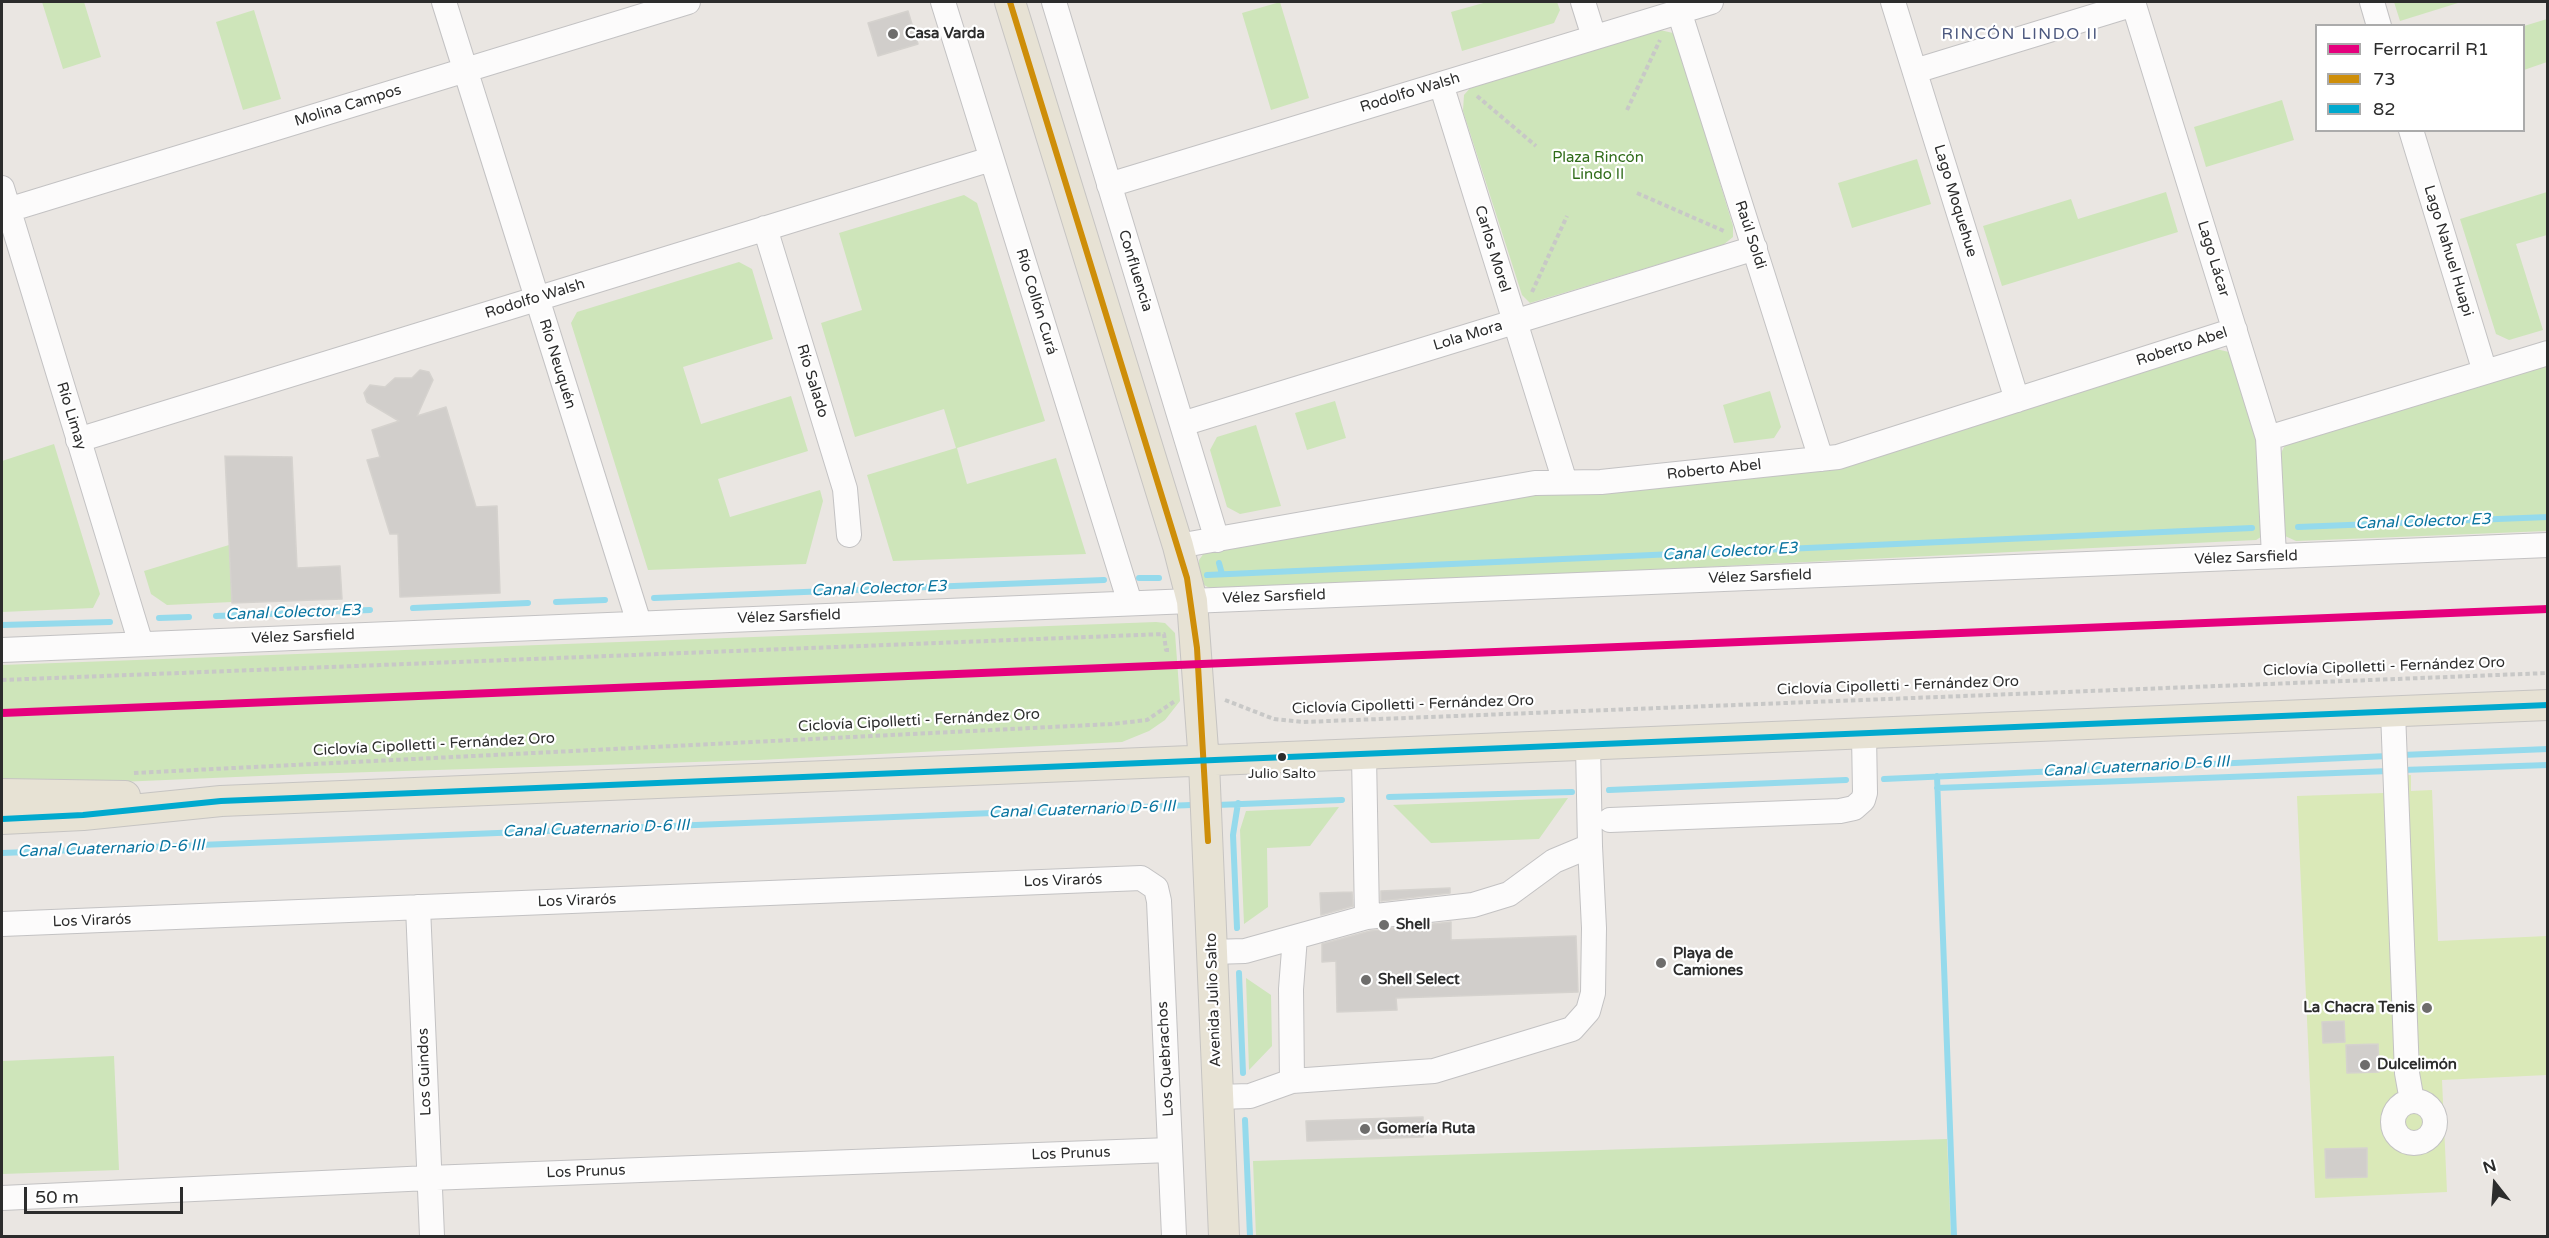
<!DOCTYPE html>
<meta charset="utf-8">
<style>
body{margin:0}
#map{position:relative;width:2549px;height:1238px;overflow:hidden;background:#eae6e2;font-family:"Varela Round",sans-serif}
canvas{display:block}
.frame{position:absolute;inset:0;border:3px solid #2c2c2c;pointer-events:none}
.legend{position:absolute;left:2315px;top:24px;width:210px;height:108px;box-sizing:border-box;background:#fff;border:2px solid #ababab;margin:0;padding:8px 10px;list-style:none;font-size:18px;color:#2c2c2c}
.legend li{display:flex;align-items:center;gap:12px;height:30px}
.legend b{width:30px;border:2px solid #ababab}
.north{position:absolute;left:2465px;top:1154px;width:60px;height:60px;-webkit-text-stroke:4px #fff;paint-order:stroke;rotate:343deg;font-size:16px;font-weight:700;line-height:24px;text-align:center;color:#2c2c2c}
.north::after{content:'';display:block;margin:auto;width:21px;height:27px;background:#2c2c2c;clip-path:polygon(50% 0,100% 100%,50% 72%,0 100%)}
.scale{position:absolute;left:24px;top:1187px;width:159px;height:27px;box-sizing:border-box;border:3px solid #2c2c2c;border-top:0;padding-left:8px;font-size:18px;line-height:21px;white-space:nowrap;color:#2c2c2c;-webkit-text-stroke:4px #fff;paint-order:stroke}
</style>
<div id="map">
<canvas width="2549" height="1238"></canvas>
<div class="frame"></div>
<ul class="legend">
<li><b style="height:8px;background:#e5007d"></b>Ferrocarril R1</li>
<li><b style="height:8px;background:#ce8e09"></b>73</li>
<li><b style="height:8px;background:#00a9ce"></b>82</li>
</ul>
<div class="north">N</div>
<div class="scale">50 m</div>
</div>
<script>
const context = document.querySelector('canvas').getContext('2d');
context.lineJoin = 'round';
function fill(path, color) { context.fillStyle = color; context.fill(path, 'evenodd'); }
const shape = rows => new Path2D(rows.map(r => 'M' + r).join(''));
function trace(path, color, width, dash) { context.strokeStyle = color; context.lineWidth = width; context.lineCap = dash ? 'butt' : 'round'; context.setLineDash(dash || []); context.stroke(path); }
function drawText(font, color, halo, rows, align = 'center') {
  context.font = font + ' "Varela Round",sans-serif'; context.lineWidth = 4.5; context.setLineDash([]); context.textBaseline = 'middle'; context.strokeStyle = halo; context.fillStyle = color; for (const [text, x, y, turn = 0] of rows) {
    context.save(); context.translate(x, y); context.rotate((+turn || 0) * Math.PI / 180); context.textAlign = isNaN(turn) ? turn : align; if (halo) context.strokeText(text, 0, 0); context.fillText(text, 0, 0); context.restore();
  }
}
fill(shape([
 [42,2,84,2,101,57,63,69],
 [1280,2,1309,98,1271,110,1242,13],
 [1487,2,1557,2,1560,10,1554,23,1462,51,1451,12],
 [2394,2,2457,2,2458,3,2400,21],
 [254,10,281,99,243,110,216,22],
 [2547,19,2547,62,2524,70,2524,26],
 [1660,30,1673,33,1677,41,1733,226,1733,237,1723,245,1530,303,1522,295,1463,111,1464,95,1471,87],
 [2282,100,2294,140,2206,167,2194,127],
 [1917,159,1931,204,1852,228,1838,183],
 [2166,192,2178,232,2002,286,1983,226,2071,199,2078,219],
 [2547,192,2547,235,2516,244,2543,330,2509,340,2496,334,2460,219],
 [964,195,977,203,1045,421,957,448,967,484,1056,458,1086,554,893,561,867,475,956,448,944,409,855,437,821,323,862,310,839,233],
 [739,262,752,269,773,339,683,367,701,424,791,396,808,451,718,479,730,517,820,490,823,501,806,564,648,570,571,323,577,312],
 [2216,349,2229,352,2258,443,2261,537,2256,540,1215,591,1204,585,1199,568,1199,560,1204,553,1539,493,1841,468],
 [2547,364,2547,531,2296,541,2285,536,2280,455,2285,445],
 [1770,391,1781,427,1774,438,1734,443,1723,405],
 [1335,401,1346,438,1307,450,1295,413],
 [1256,425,1281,506,1240,514,1227,507,1210,450,1217,437],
 [54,444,100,594,93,608,2,612,2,461],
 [229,545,232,602,167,605,151,594,144,571],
 [1156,622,1165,623,1175,633,1180,701,1165,720,1149,731,1122,742,759,760,306,774,2,787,2,665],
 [1568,798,1539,839,1431,843,1393,805],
 [1339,807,1310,846,1267,848,1268,907,1244,924,1240,830,1246,811],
 [1246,978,1271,995,1272,1046,1249,1070],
 [114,1056,119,1170,2,1174,2,1061],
 [1947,1139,1951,1236,1256,1236,1253,1161]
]), '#cee5ba');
fill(shape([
 [2411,775,2411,791,2432,790,2438,941,2547,936,2547,1075,2442,1080,2447,1192,2315,1198,2297,796,2384,793,2384,776]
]), '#dae9b8');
trace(shape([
 [2298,527,2548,517],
 [1219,563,1222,574],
 [1207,575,2252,528],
 [1139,578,1159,578],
 [654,598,1104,580],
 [556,602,605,600],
 [413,608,528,603],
 [216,616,370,610],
 [159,618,189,617],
 [2,625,110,622],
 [2402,755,2548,749],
 [2403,770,2548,765],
 [1937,776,1954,1236],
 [1884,779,2388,756],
 [1937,788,2389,771],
 [1609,790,1846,780],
 [1389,797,1572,792],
 [1217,805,1342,800],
 [2,853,1191,805],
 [1237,928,1233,835,1238,803],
 [1239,973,1243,1073],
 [1245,1120,1250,1236]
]), '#95daec', 6);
const building = shape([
 [908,11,918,44,878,56,868,23,908,11],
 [420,370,429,372,433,380,417,416,446,407,476,507,497,506,500,593,400,597,398,534,390,534,367,460,380,457,372,430,399,421,367,402,364,393,370,385,385,387,395,378,412,378,420,370],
 [225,456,292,457,297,568,340,566,342,599,232,603,225,456],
 [1450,888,1450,893,1381,901,1381,891,1450,888],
 [1352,892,1353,906,1321,915,1320,893,1352,892],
 [1451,922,1451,940,1576,936,1578,992,1396,998,1397,1010,1337,1012,1336,961,1322,962,1322,944,1370,931,1451,922],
 [2344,1021,2345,1042,2323,1043,2322,1022,2344,1021],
 [2378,1044,2379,1072,2347,1073,2346,1045,2378,1044],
 [1423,1117,1423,1137,1307,1141,1306,1121,1423,1117],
 [2367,1148,2367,1177,2326,1178,2325,1149,2367,1148]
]);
fill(building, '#d1cecb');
trace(building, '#d5d2ce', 1.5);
const minor = shape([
 [444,2,639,623],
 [943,2,1130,603],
 [1054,2,1217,540],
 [1583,2,1594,37],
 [1893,2,2017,400],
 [2133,2,2268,438,2274,556],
 [2372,2,2379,26],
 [1679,11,1821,459],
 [1915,71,2134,4],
 [1441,84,1565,482],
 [2411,130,2485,372],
 [1109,185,1711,2],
 [2,188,141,644],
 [8,210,688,2],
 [765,228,845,489,849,535],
 [1182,424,1755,248],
 [2268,438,2548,353],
 [78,440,991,159],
 [1178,546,1535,483,1601,482,1838,457,2235,330],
 [2,650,2548,545],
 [2393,712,2407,1073,2412,1101],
 [1588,746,1590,846],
 [1364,756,1367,917],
 [1610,820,1840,811,1854,808,1863,800,1865,793,1864,734],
 [418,907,432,1236],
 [2,924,1141,878,1156,888,1159,901,1174,1236],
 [1212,952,1245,951,1367,917,1473,905,1509,894,1554,861,1590,846,1594,928,1593,993,1588,1011,1572,1029,1434,1071,1292,1081,1250,1096,1218,1097],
 [1292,1081,1291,989,1295,937],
 '2393 1122a21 21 0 1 1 42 0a21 21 0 1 1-42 0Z',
 [2,1198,429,1178,1170,1150]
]);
const major = shape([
 [1010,2,1178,546,1192,601,1204,763,1224,1236],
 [2,794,125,796],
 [2,819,83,815,221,801,2548,705]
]);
trace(minor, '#c3c2c3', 26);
trace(major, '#c6c4c2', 32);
trace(shape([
 [1477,96,1536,146],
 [1627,110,1660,40],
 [1637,193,1724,231],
 [1532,292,1567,216],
 [2,680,1164,634,1166,650,1171,650],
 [1225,700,1274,719,1303,722,2548,673],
 [134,773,1112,724,1147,720,1175,701]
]), '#c8c8c7', 4, [4.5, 3]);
trace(minor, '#fcfbfb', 24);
trace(major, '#e7e2d4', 30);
trace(shape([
 [1010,2,1187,578,1197,648,1208,841]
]), '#ce8e09', 6);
trace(shape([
 [2,819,83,815,221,801,2548,705]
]), '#00a9ce', 6);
trace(shape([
 [2,713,2548,609]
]), '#e5007d', 8);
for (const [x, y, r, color] of [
 [893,34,6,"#6e6d6c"],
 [1282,757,5,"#2c2c2c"],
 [1384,925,6,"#6e6d6c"],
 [1661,963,6,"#6e6d6c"],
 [1366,980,6,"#6e6d6c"],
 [2427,1008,6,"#6e6d6c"],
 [2365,1065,6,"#6e6d6c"],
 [1365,1129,6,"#6e6d6c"]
]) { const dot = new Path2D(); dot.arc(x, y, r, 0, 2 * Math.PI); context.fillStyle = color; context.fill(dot); trace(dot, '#fff', 2); }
drawText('14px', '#2c2c2c', '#fff', [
 ["Julio Salto",1282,774]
]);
drawText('bold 15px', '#2c2c2c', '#fff', [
 ["Casa Varda",905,34],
 ["Shell",1396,925],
 ["Playa de",1673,954],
 ["Camiones",1673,971],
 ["Shell Select",1378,980],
 ["La Chacra Tenis",2415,1008,"right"],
 ["Dulcelimón",2377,1065],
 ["Gomería Ruta",1377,1129]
], 'left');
drawText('15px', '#2c2c2c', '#fff', [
 ["Rodolfo Walsh",1410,93,-17],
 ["Molina Campos",348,106,-17],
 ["Lago Moquehue",1955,201,73],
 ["Raúl Soldi",1750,235,72],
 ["Carlos Morel",1492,249,73],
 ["Lago Nahuel Huapi",2448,251,73],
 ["Lago Lácar",2213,259,73],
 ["Confluencia",1135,271,73],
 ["Rodolfo Walsh",535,299,-17],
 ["Río Collón Curá",1036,302,73],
 ["Lola Mora",1468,336,-17],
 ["Roberto Abel",2182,347,-18],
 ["Río Neuquén",557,364,73],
 ["Río Salado",812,381,73],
 ["Río Limay",71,416,73],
 ["Roberto Abel",1714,470,-6],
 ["Vélez Sarsfield",2246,558,-2],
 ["Vélez Sarsfield",1760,577,-2],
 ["Vélez Sarsfield",1274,597,-2],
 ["Vélez Sarsfield",789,617,-2],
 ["Vélez Sarsfield",303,637,-2],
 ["Ciclovía Cipolletti - Fernández Oro",2384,667,-2],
 ["Ciclovía Cipolletti - Fernández Oro",1898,686,-2],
 ["Ciclovía Cipolletti - Fernández Oro",1413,705,-2],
 ["Ciclovía Cipolletti - Fernández Oro",919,721,-3],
 ["Ciclovía Cipolletti - Fernández Oro",434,745,-3],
 ["Los Virarós",1063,881,-2],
 ["Los Virarós",577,901,-2],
 ["Los Virarós",92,921,-2],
 ["Avenida Julio Salto",1214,1000,-92],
 ["Los Quebrachos",1166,1059,-93],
 ["Los Guindos",425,1072,-92],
 ["Los Prunus",1071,1154,-2],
 ["Los Prunus",586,1172,-2]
]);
drawText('15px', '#2f6b19', '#fff', [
 ["Plaza Rincón",1598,158],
 ["Lindo II",1598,175]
]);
context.letterSpacing = '1.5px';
drawText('16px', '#4b577e', '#fff', [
 ["RINCÓN LINDO II",2020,35]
]);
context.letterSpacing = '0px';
drawText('italic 16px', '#0b75a0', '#fff', [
 ["Canal Colector E3",2423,522,-2],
 ["Canal Colector E3",1730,552,-3],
 ["Canal Colector E3",879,589,-2],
 ["Canal Colector E3",293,613,-2],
 ["Canal Cuaternario D-6 III",2136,767,-3],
 ["Canal Cuaternario D-6 III",1082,810,-2],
 ["Canal Cuaternario D-6 III",596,829,-2],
 ["Canal Cuaternario D-6 III",111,849,-2]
]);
</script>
